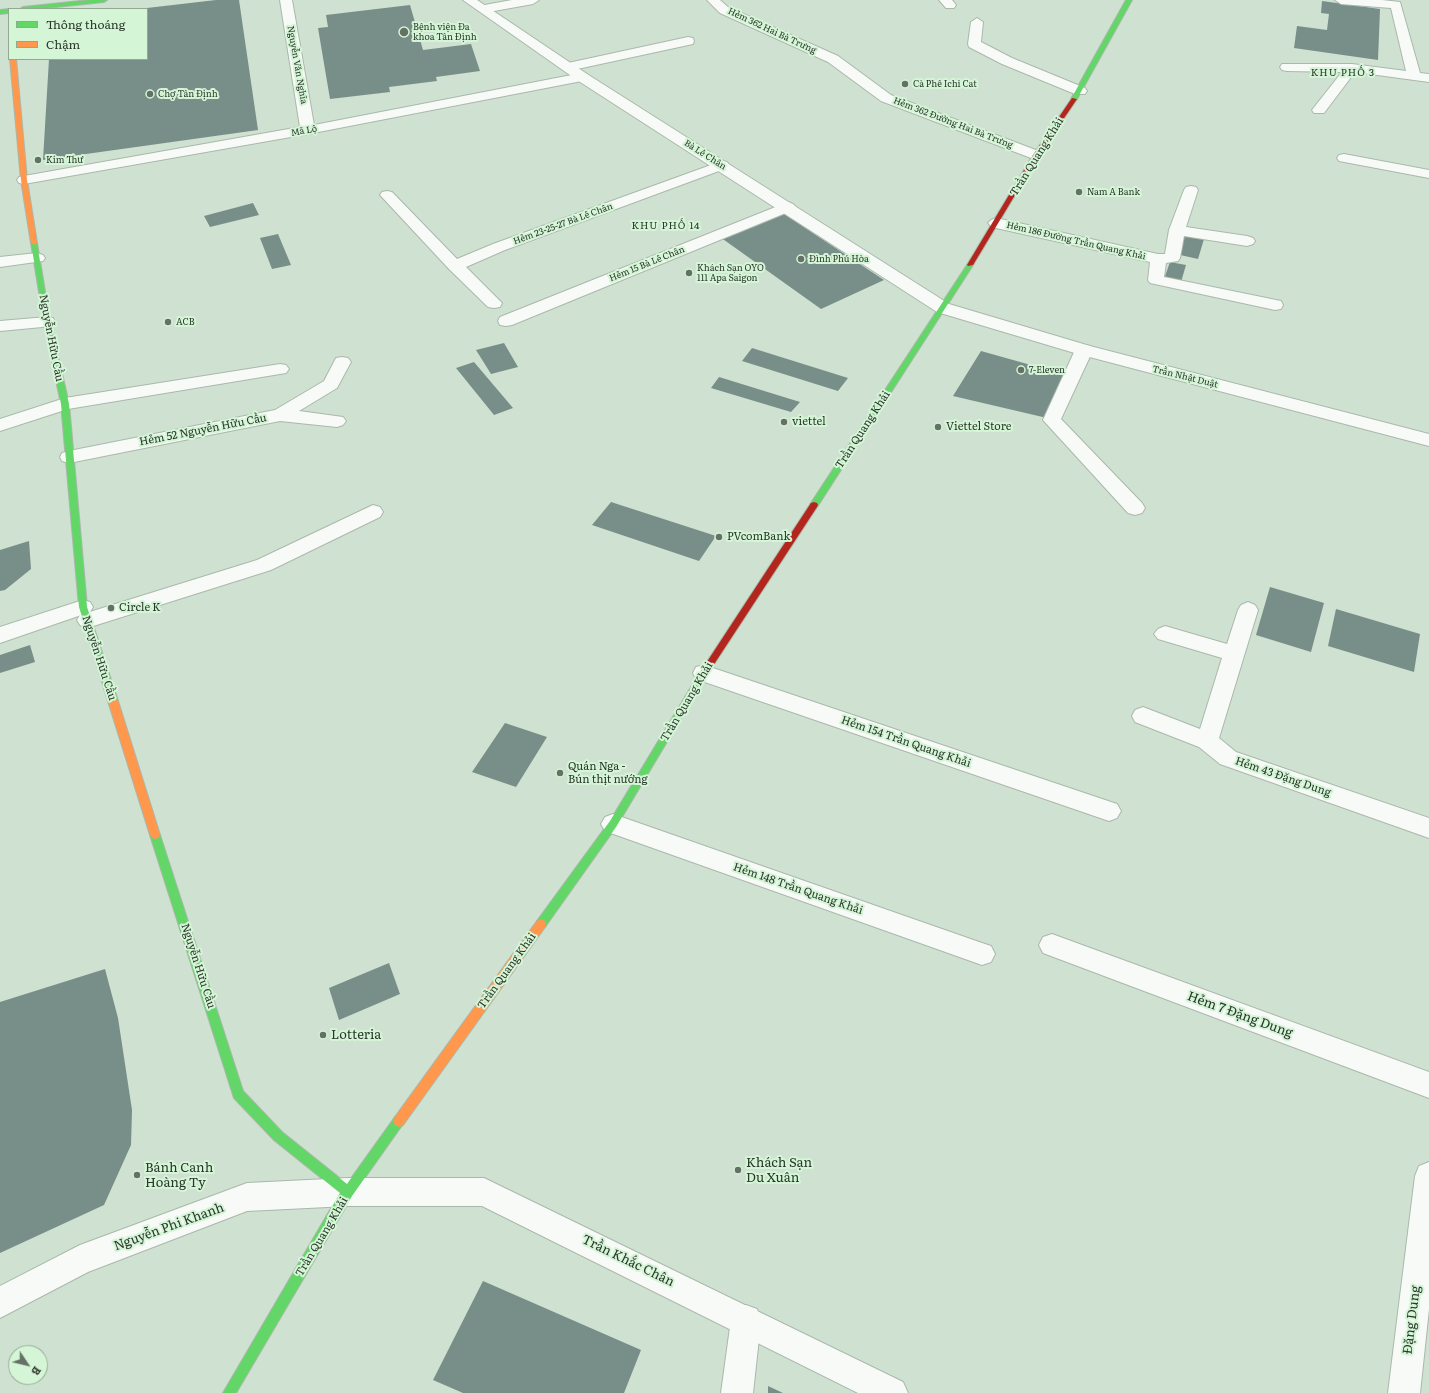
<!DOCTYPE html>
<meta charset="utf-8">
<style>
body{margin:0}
#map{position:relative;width:1429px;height:1393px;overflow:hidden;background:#cfe1d0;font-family:Literata,serif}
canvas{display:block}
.legend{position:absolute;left:8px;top:8px;width:140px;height:52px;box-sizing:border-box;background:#d5f5d7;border:1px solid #91a993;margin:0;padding:5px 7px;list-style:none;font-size:12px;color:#2b372c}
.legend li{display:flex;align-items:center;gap:8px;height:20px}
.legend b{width:20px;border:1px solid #91a993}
.north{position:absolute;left:8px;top:1345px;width:40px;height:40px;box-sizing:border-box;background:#d5f5d7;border:1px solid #91a993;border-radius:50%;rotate:125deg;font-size:11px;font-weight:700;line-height:16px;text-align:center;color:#2b372c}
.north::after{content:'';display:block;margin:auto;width:14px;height:18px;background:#647265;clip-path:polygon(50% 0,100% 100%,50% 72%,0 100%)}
</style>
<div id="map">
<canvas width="1429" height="1393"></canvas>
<ul class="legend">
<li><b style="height:5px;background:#63d668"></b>Thông thoáng</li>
<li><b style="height:5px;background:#ff974d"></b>Chậm</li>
</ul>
<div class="north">B</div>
</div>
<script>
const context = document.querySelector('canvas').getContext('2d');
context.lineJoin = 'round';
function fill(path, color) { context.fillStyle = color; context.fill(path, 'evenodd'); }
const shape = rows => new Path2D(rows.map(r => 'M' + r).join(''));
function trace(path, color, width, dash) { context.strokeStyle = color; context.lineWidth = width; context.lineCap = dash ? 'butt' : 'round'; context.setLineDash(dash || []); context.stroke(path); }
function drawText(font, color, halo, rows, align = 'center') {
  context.font = font + ' Literata,serif'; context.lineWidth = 4; context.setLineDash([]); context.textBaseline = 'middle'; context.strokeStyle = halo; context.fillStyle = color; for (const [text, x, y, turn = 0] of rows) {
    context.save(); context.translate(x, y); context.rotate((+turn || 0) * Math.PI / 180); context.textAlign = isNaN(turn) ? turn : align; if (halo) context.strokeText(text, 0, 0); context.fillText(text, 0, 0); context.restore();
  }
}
fill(shape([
 [216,0,239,0,258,130,43,160,49,59,147,59,147,8],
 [1322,1,1380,9,1378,60,1294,48,1297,26,1327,30,1329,14,1321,13],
 [410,5,423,50,471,44,480,71,436,77,437,81,389,87,390,92,330,99,318,28,328,27,326,15],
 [253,203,259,215,210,227,204,216],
 [781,212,884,280,821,309,720,237],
 [278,234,291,265,272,269,260,238],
 [1183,234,1204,239,1198,259,1176,254],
 [1170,262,1186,265,1181,282,1164,279],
 [504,343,518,367,491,374,476,350],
 [752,348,848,378,838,391,742,361],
 [981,351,1070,376,1047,418,953,396],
 [474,362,513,408,494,415,456,368],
 [719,377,800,402,791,412,711,388],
 [611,502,716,536,699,561,592,525],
 [29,541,31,569,5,590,0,591,0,550],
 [1270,587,1324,603,1311,652,1256,635],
 [1336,609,1420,634,1414,672,1328,646],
 [30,645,35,662,0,673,0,655],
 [505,723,547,737,516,787,472,772],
 [389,963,400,994,339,1020,329,988],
 [105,969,118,1018,132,1110,131,1145,104,1205,0,1253,0,1002],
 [483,1281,641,1350,624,1393,463,1393,433,1380],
 [768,1386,783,1393,768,1393]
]), '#788e88');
const lane = shape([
 [280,0,292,0,314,125,582,73,587,74,589,77,587,80,582,81,308,134,24,184,19,183,17,180,19,177,24,176,300,127,280,0],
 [512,0,539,0,533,4,483,13,477,9,479,6,512,0],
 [707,0,720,0,728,7,838,56,891,95,1041,152,1043,155,1041,158,1036,159,1031,158,881,101,828,62,720,13,707,0],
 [1335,0,1382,0,1400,2,1420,73,1429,74,1429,82,1355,72,1324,113,1314,113,1312,110,1342,72,1287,71,1282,70,1280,67,1282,64,1352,64,1406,71,1391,8,1341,4,1335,0],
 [977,18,983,22,981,42,1012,58,1085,88,1087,91,1085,94,1075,94,1002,64,969,47,968,44,971,22,977,18],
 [688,37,693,38,694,41,693,44,568,71,563,70,561,67,563,64,568,63,688,37],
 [1344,154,1429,170,1429,178,1339,161,1337,158,1339,155,1344,154],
 [722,161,727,162,729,165,727,168,505,250,466,267,502,303,500,307,494,308,488,307,449,269,380,195,382,192,387,191,392,192,457,259,493,244,722,161],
 [1191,186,1196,187,1198,190,1186,227,1247,236,1253,238,1255,241,1253,244,1247,246,1184,236,1180,258,1178,261,1166,263,1164,277,1281,301,1283,305,1281,309,1275,310,1150,283,1148,280,1150,262,996,228,991,226,988,223,991,220,996,218,1158,254,1165,254,1169,230,1184,190,1186,187,1191,186],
 [788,202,793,204,796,207,793,210,512,325,506,326,500,325,498,321,500,317,788,202],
 [37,253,43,255,45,258,43,261,0,267,0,257,37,253],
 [47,317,53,318,55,322,53,326,0,331,0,321,47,317],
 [1084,345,1090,346,1093,350,1061,419,1142,503,1145,508,1142,513,1135,515,1128,513,1043,420,1075,350,1078,346,1084,345],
 [342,357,348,358,351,362,337,388,299,411,343,417,346,421,343,425,337,427,280,421,69,463,62,461,60,457,62,453,69,451,275,410,324,381,336,358,342,357],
 [280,364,286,365,289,369,286,373,68,409,0,431,0,419,65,398,280,364],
 [373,505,380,507,383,512,380,517,271,570,87,628,80,625,77,620,80,615,257,560,373,505],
 [1248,602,1255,605,1258,610,1219,738,1236,752,1429,818,1429,838,1220,764,1199,747,1135,722,1132,716,1135,710,1143,707,1200,729,1222,658,1158,639,1154,634,1158,629,1165,626,1227,644,1238,610,1241,605,1248,602],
 [704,665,1117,804,1121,811,1117,818,1109,821,696,679,693,673,696,667,704,665],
 [613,814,982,943,991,946,995,954,991,962,982,965,605,831,601,824,605,817,613,814],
 [1052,934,1429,1072,1429,1098,1043,953,1039,945,1043,937,1052,934],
 [746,1305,757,1309,761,1320,753,1393,721,1393,731,1320,735,1309,746,1305]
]);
const street = shape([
 [463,0,477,0,587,74,949,304,1090,346,1429,434,1429,446,1078,354,937,312,577,80,463,0],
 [939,0,952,0,956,5,954,8,946,8,939,0],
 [83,600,90,602,93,607,90,612,0,643,0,627,83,600],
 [1429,1162,1429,1309,1420,1393,1388,1393,1415,1176,1419,1166,1429,1162],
 [348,1178,484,1178,903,1382,908,1393,858,1393,482,1206,348,1206,247,1211,88,1272,0,1318,0,1286,80,1245,247,1183,348,1178]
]);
const fast = shape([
 [90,0,107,0,104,2,37,9,20,9,23,7,90,0],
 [1126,0,1132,0,1077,99,1072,100,1071,99,1126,0],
 [9,9,9,13,0,14,0,10,9,9],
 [34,241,37,243,50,322,69,404,87,607,118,701,116,703,113,704,110,703,108,701,79,607,61,404,44,322,31,243,34,241],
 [970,263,973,265,817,507,811,507,810,505,811,503,967,265,970,263],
 [702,673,706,676,705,678,616,827,545,927,541,929,537,927,536,924,537,921,610,821,699,674,702,673],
 [155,831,158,832,160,835,243,1091,282,1132,347,1184,395,1117,399,1115,403,1117,405,1121,352,1196,236,1393,223,1393,340,1193,274,1140,234,1098,150,835,152,832,155,831]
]);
const slow = shape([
 [10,59,16,59,27,180,37,243,34,245,31,243,21,180,10,59],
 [113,698,116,699,118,701,160,835,158,838,155,839,152,838,150,835,108,701,110,699,113,698],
 [541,919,545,921,546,924,545,927,403,1125,399,1127,395,1125,393,1121,395,1117,537,921,541,919]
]);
const jam = shape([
 [1072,98,1077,99,1039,155,973,265,968,266,967,265,1033,155,1072,98],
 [814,502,817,503,818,505,817,507,705,678,699,678,698,676,699,674,811,503,814,502]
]);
trace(lane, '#aab8ab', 2);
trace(street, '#aab8ab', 2);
trace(fast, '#aab8ab', 2);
trace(slow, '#aab8ab', 2);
trace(jam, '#aab8ab', 2);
fill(lane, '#f8faf8');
fill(street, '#f8faf8');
fill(fast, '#63d668');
fill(slow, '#ff974d');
fill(jam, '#b3261e');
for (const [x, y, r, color] of [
 [404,32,5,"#647265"],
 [905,84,4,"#647265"],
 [150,94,4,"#647265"],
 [38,160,4,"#647265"],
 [1079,192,4,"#647265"],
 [801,259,4,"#647265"],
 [689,273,4,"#647265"],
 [168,322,4,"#647265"],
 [1021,370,4,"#647265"],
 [784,422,4,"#647265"],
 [938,427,4,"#647265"],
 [719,537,4,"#647265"],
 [111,608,4,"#647265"],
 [560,773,4,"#647265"],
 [323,1035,4,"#647265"],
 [738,1170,4,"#647265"],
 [137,1175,4,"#647265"]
]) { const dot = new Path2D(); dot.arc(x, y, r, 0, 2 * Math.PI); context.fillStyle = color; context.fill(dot); trace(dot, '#d5f5d7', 1.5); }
drawText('9px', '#2b372c', '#d5f5d7', [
 ["Bệnh viện Đa",413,27],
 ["khoa Tân Định",413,37],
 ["Cà Phê Ichi Cat",913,84],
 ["Chợ Tân Định",158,94],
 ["Kim Thư",46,160],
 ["Nam A Bank",1087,192],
 ["Đình Phú Hòa",809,259],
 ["Khách Sạn OYO",697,268],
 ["111 Apa Saigon",697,278],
 ["ACB",176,322],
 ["7-Eleven",1029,370]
], 'left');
drawText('9px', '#2b372c', '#d5f5d7', [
 ["Hẻm 362 Hai Bà Trưng",772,31,25],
 ["Nguyễn Văn Nghĩa",297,65,80],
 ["Hẻm 362 Đường Hai Bà Trưng",953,123,21],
 ["Mã Lộ",304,131,-10],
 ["Bà Lê Chân",705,155,32],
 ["Hẻm 23-25-27 Bà Lê Chân",563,224,-20],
 ["Hẻm 186 Đường Trần Quang Khải",1076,241,13],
 ["Hẻm 15 Bà Lê Chân",647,264,-22],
 ["Trần Nhật Duật",1185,377,14]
]);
context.letterSpacing = '1px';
drawText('10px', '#2b372c', '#d5f5d7', [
 ["KHU PHỐ 3",1343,73],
 ["KHU PHỐ 14",666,226]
]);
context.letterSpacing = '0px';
drawText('11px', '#2b372c', '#d5f5d7', [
 ["Trần Quang Khải",1037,157,-58],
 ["Nguyễn Hữu Cầu",51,338,79],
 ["Hẻm 52 Nguyễn Hữu Cầu",203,430,-11],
 ["Trần Quang Khải",863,430,-57],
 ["Nguyễn Hữu Cầu",99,658,72],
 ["Trần Quang Khải",687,702,-59],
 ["Hẻm 154 Trần Quang Khải",906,742,19],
 ["Hẻm 43 Đặng Dung",1283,777,19],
 ["Hẻm 148 Trần Quang Khải",798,889,19],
 ["Nguyễn Hữu Cầu",198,966,72],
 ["Trần Quang Khải",507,971,-54],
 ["Trần Quang Khải",322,1237,-59]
]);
drawText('11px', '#2b372c', '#d5f5d7', [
 ["viettel",792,422],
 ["Viettel Store",946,427],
 ["PVcomBank",727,537],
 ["Circle K",119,608],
 ["Quán Nga -",568,767],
 ["Bún thịt nướng",568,780]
], 'left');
drawText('13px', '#2b372c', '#d5f5d7', [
 ["Hẻm 7 Đặng Dung",1240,1015,20],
 ["Nguyễn Phi Khanh",169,1227,-20],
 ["Trần Khắc Chân",628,1261,26],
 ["Đặng Dung",1412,1320,-83]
]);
drawText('13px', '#2b372c', '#d5f5d7', [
 ["Lotteria",331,1035],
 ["Khách Sạn",746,1163],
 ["Du Xuân",746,1178],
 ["Bánh Canh",145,1168],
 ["Hoàng Ty",145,1183]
], 'left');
</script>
